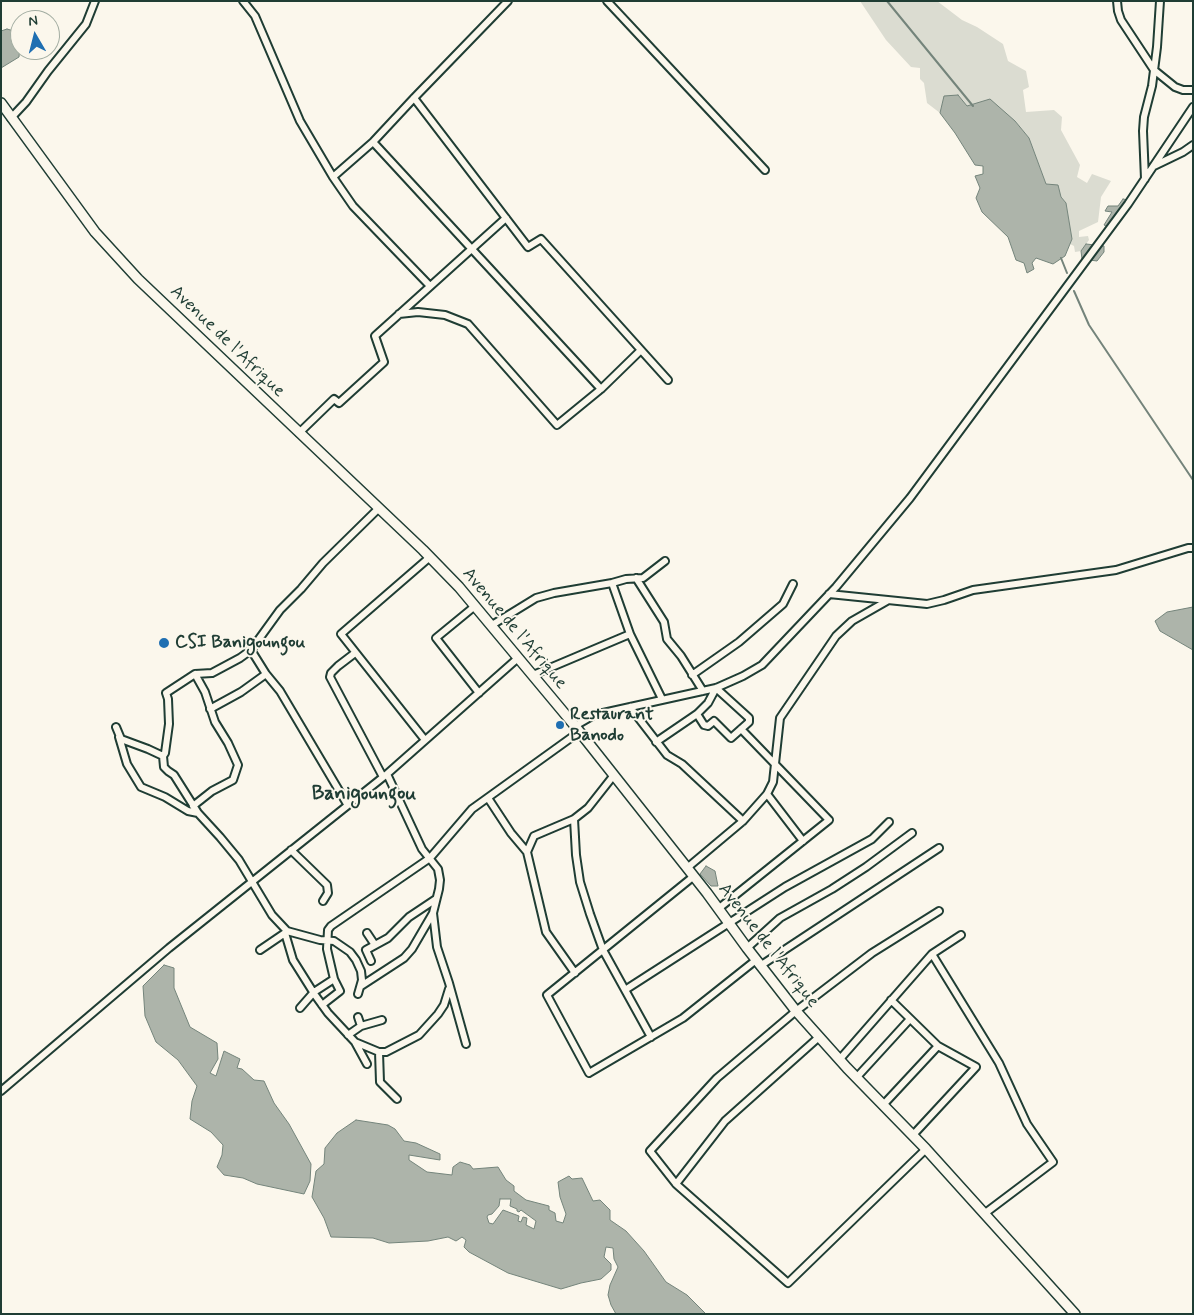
<!DOCTYPE html>
<style>
body{margin:0}
#map{position:relative;width:1194px;height:1315px;overflow:hidden;background:#fbf7ec;font-family:Mynerve,sans-serif}
canvas{display:block}
.frame{position:absolute;inset:0;border:2px solid #1f3d34;pointer-events:none}
.north{position:absolute;left:10px;top:10px;width:50px;height:50px;box-sizing:border-box;background:#fbf7ec;border:1px solid #a3ada2;border-radius:50%;rotate:352deg;font-size:14px;font-weight:700;line-height:20px;text-align:center;color:#1f3d34}
.north::after{content:'';display:block;margin:auto;width:18px;height:22px;background:#1f6fb2;clip-path:polygon(50% 0,100% 100%,50% 72%,0 100%)}
</style>
<div id="map">
<canvas width="1194" height="1315"></canvas>
<div class="frame"></div>
<div class="north">N</div>
</div>
<script>
const context = document.querySelector('canvas').getContext('2d');
context.lineJoin = 'round';
function fill(path, color) { context.fillStyle = color; context.fill(path, 'evenodd'); }
const shape = rows => new Path2D(rows.map(r => 'M' + r).join(''));
function trace(path, color, width, dash) { context.strokeStyle = color; context.lineWidth = width; context.lineCap = dash ? 'butt' : 'round'; context.setLineDash(dash || []); context.stroke(path); }
function drawText(font, color, halo, rows, align = 'center') {
  context.font = font + ' Mynerve,sans-serif'; context.lineWidth = 4; context.setLineDash([]); context.textBaseline = 'middle'; context.strokeStyle = halo; context.fillStyle = color; for (const [text, x, y, turn = 0] of rows) {
    context.save(); context.translate(x, y); context.rotate((+turn || 0) * Math.PI / 180); context.textAlign = isNaN(turn) ? turn : align; if (halo) context.strokeText(text, 0, 0); context.fillText(text, 0, 0); context.restore();
  }
}
fill(shape([
 [860,1,937,1,962,20,977,27,1003,44,1008,61,1026,71,1029,87,1023,90,1026,112,1054,110,1062,117,1061,130,1080,165,1077,177,1087,183,1092,174,1111,181,1101,197,1098,222,1079,231,1079,237,1088,236,1089,240,1081,251,1075,252,1074,246,1070,244,1072,239,1066,203,1061,197,1058,186,1046,184,1029,138,1015,121,967,106,945,96,940,113,927,103,924,83,920,79,920,68,911,67,886,40]
]), '#dbdcd1');
const water = shape([
 [7,29,14,31,20,45,19,57,1,68,1,31,7,29],
 [958,95,967,106,990,99,1015,121,1029,138,1046,184,1058,185,1061,197,1066,203,1072,239,1065,256,1053,264,1036,258,1032,263,1034,269,1027,273,1024,263,1016,260,1008,237,982,212,976,198,980,188,975,176,983,174,983,166,975,165,955,133,940,113,944,96,958,95],
 [1123,199,1128,200,1108,227,1104,225,1112,212,1105,211,1108,206,1118,206,1123,199],
 [1086,244,1104,246,1104,252,1097,261,1082,259,1081,251,1086,244],
 [1193,607,1193,650,1160,631,1155,621,1167,612,1193,607],
 [706,866,715,871,718,886,711,886,700,874,706,866],
 [164,965,174,968,174,988,190,1027,217,1043,218,1059,210,1073,216,1076,224,1051,240,1059,237,1068,242,1069,254,1080,264,1081,274,1103,289,1124,311,1164,310,1181,304,1194,257,1184,243,1178,224,1175,217,1167,222,1155,223,1145,211,1132,190,1119,192,1101,197,1086,178,1060,156,1042,145,1016,143,986,164,965],
 [356,1120,388,1125,395,1129,404,1141,416,1143,440,1154,440,1160,409,1155,409,1160,427,1172,452,1175,453,1167,460,1162,470,1165,473,1169,498,1167,506,1180,514,1186,514,1191,526,1200,549,1206,549,1210,555,1213,556,1221,563,1223,566,1214,560,1197,558,1182,569,1176,572,1179,582,1178,593,1201,600,1200,610,1210,610,1220,626,1231,644,1251,666,1282,687,1295,706,1314,616,1314,611,1305,608,1295,610,1285,618,1267,614,1259,613,1248,606,1247,604,1257,611,1264,611,1270,601,1279,581,1283,561,1289,508,1273,469,1252,464,1247,466,1240,462,1237,456,1241,448,1237,428,1241,389,1243,373,1238,331,1237,324,1218,312,1197,316,1171,324,1164,325,1148,337,1133,356,1120],
 [500,1199,511,1199,510,1206,517,1209,517,1211,519,1212,521,1210,536,1221,534,1229,526,1225,527,1218,523,1217,521,1222,518,1221,519,1216,503,1210,493,1224,489,1223,487,1217,488,1215,492,1214,499,1206,500,1199]
]);
fill(water, '#adb4aa');
trace(water, '#74847b', 1);
trace(shape([
 [887,1,973,106],
 [1061,258,1067,273],
 [1074,291,1089,325,1193,480]
]), '#74847b', 2);
const minor = shape([
 [243,1,255,16,300,121,333,177,353,206,430,286],
 [607,1,765,170],
 [1117,1,1118,11,1121,20,1154,70,1175,87,1183,90,1193,90],
 [414,98,528,247,541,239,668,380],
 [11,118,26,102,48,71,86,24,95,1],
 [373,142,601,389],
 [1154,166,1183,152,1193,145],
 [333,177,373,142,414,98,508,1],
 [1145,179,1143,131,1144,117,1152,86,1157,47,1160,1],
 [399,314,418,312,445,315,468,324,557,425,601,389,641,350],
 [299,433,334,399,339,403,384,362,375,336,506,218],
 [636,578,664,622,667,639,681,656,703,691],
 [612,583,630,634,662,699],
 [829,594,927,604,944,600,973,590,1116,570,1188,548,1193,548],
 [475,606,436,638,479,693],
 [492,625,536,598,554,593,612,583,626,579,643,578,665,561],
 [251,650,266,674,280,691,347,804],
 [355,653,338,666,331,673,330,677,383,777],
 [533,675,630,634],
 [692,675,739,642,783,604,793,584],
 [630,707,667,755,682,764,743,821],
 [210,709,241,692,266,674],
 [575,726,594,715,716,688,743,676,762,665,836,587,910,498,1128,204,1193,107],
 [116,727,121,739,148,749,163,756],
 [119,737,127,764,141,787,165,797,188,811,198,813],
 [425,740,341,634,430,557],
 [656,742,697,714,708,703,716,688,749,718,749,722,731,738,714,721,708,726,704,725,697,714],
 [387,774,422,849,438,869,440,880,439,889,433,913,437,947,449,983,466,1044],
 [767,794,803,841],
 [488,798,511,833,527,852],
 [193,806,212,791,233,780,238,765,228,743,215,722,205,692,195,674],
 [574,819,576,855,580,882,590,914,603,950,651,1037],
 [291,850,327,885,328,893,323,901],
 [687,868,743,821,767,794,773,782,780,718,836,636,852,621,887,601],
 [694,876,547,995,589,1073,683,1018,756,960],
 [718,909,829,820,741,729],
 [287,931,285,933,293,960,315,995,328,1013,355,1042,379,1052,386,1052,419,1035,438,1014,444,1005,449,989],
 [367,933,375,945],
 [747,948,780,918,832,889,866,867,912,833],
 [260,950,285,933],
 [932,954,999,1063,1027,1124,1053,1162,984,1214],
 [371,961,366,950,388,938,409,917,436,899],
 [760,966,939,848],
 [575,973,546,932,527,852,534,836,574,819,588,808,614,775],
 [361,986,404,958,412,949,433,913],
 [625,990,785,887,872,839,889,822],
 [358,994,362,980,361,971,356,960,350,952,334,941,320,940,287,931,272,915,239,860,220,837,198,813,174,775,168,771,164,767,163,756,165,753,169,724,168,699,166,693,195,674,212,673,240,658,251,650,280,610,301,589,323,563,379,508],
 [891,1000,938,1046,976,1067,913,1135],
 [322,1005,340,991,334,979,327,949,328,930,331,926,430,858,472,809,579,732],
 [300,1008,314,992,334,979],
 [358,1017,361,1026],
 [348,1035,361,1026,382,1020],
 [355,1042,367,1064],
 [379,1052,380,1082,397,1099],
 [840,1059,932,954,961,935],
 [857,1077,910,1019],
 [1,1091,169,948,387,774,518,658],
 [884,1104,938,1046],
 [926,1149,788,1283,676,1184,650,1151,717,1078,796,1011,872,953,939,911],
 [676,1184,725,1121,819,1037]
]);
const secondary = shape([
 [1,103,95,232,138,279,423,550,459,587,575,726,707,893,747,948,796,1011,847,1068,926,1149,1075,1314]
]);
trace(minor, '#1f3d34', 10);
trace(secondary, '#1f3d34', 12);
trace(minor, '#fbf7ec', 6);
trace(secondary, '#fbf7ec', 9);
for (const [x, y, r, color] of [
 [164,643,6,"#1f6fb2"],
 [560,725,5,"#1f6fb2"]
]) { const dot = new Path2D(); dot.arc(x, y, r, 0, 2 * Math.PI); context.fillStyle = color; context.fill(dot); trace(dot, '#fbf7ec', 2); }
drawText('18px', '#1f3d34', '#fbf7ec', [
 ["Avenue de l'Afrique",227,342,44],
 ["Avenue de l'Afrique",514,629,50],
 ["Avenue de l'Afrique",768,946,52]
]);
drawText('bold 18px', '#1f3d34', '#fbf7ec', [
 ["CSI Banigoungou",175,643],
 ["Restaurant",570,715],
 ["Banodo",570,736]
], 'left');
drawText('bold 20px', '#1f3d34', '#fbf7ec', [
 ["Banigoungou",364,795]
]);
</script>
